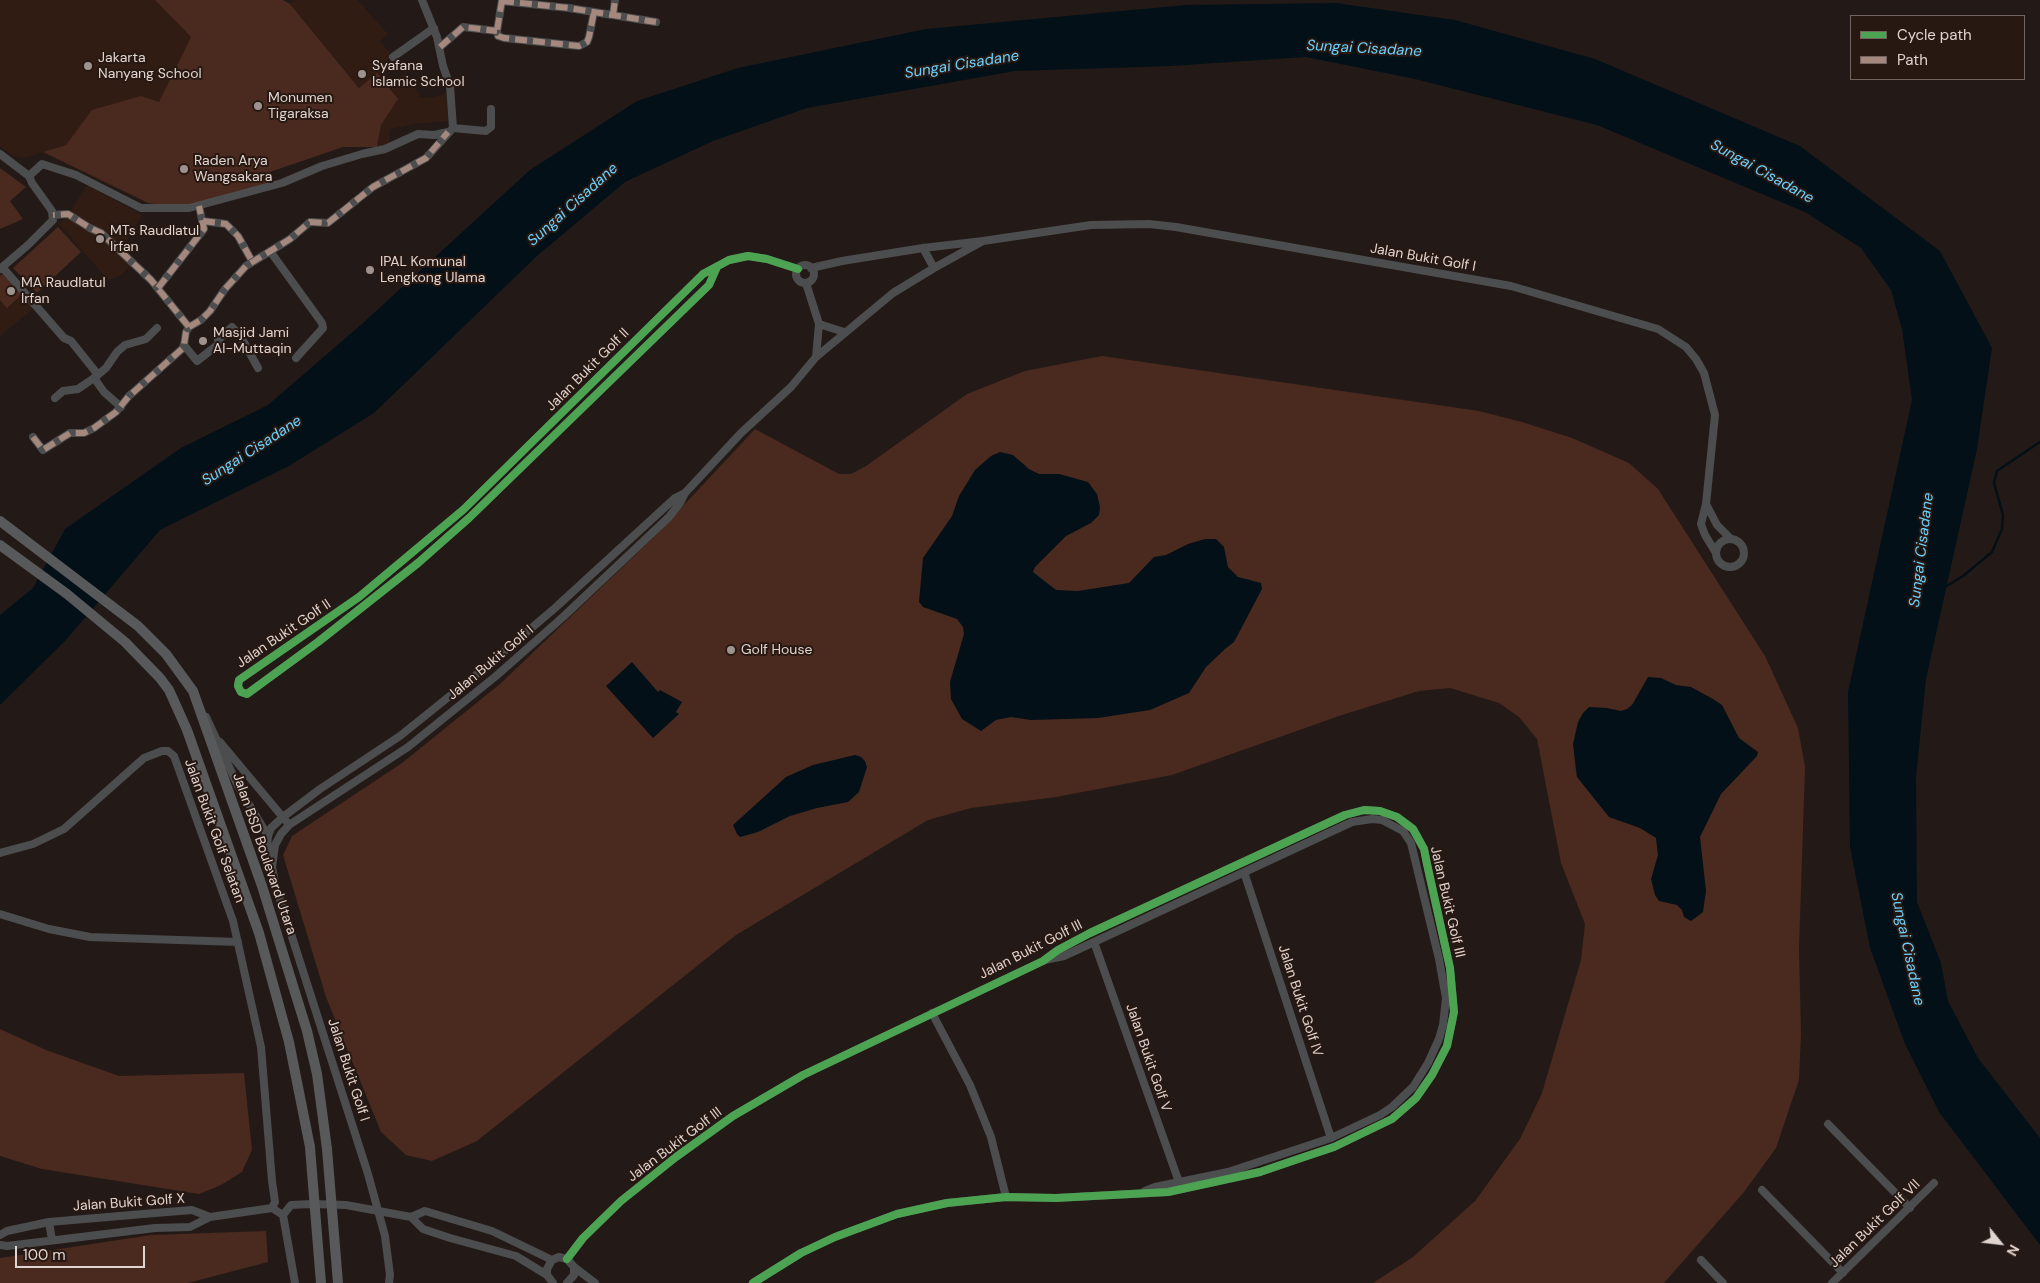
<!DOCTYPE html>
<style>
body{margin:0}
#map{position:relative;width:2040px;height:1283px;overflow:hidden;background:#231a17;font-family:"DM Sans",sans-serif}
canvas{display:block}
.legend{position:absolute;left:1850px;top:15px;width:175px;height:65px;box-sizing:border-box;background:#281812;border:1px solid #72635e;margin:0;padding:6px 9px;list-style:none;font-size:15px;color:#e0d4d0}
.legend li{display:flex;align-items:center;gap:10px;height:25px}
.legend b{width:25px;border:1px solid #72635e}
.north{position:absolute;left:1975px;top:1218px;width:50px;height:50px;-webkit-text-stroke:4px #281812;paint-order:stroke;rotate:119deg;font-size:14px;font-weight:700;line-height:20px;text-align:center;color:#e0d4d0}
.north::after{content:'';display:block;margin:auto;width:18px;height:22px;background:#e0d4d0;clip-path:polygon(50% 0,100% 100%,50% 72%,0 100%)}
.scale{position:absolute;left:15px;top:1246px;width:130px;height:22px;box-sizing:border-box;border:2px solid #e0d4d0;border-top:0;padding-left:6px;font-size:15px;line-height:18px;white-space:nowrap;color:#e0d4d0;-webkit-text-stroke:4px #281812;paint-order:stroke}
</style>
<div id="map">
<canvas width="2040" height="1283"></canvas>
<ul class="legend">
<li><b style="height:6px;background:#4ca352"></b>Cycle path</li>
<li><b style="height:6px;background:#a5887d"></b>Path</li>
</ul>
<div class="north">N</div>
<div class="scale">100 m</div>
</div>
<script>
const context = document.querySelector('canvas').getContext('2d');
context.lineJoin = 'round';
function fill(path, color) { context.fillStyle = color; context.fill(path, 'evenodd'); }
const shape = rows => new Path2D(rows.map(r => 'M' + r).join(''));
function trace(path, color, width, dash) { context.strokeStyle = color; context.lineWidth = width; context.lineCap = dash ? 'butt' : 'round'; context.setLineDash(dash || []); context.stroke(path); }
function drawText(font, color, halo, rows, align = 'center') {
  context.font = font + ' "DM Sans",sans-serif'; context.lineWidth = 4; context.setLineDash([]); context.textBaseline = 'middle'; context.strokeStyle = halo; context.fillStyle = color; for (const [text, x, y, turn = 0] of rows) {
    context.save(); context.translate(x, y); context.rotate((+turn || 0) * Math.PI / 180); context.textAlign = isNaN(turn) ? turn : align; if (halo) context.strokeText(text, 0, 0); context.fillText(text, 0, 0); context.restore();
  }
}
fill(shape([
 [0,0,155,0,191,37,159,103,93,110,66,145,24,158,11,155,0,146],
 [295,0,357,0,388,34,380,41,392,56,379,67,392,83,404,74,412,82,421,98,435,97,446,93,448,121,414,124,390,129,389,144,377,147,381,125,397,99,388,85,360,88,290,4],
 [87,185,142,215,119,253,131,265,120,276,108,280,59,224,67,217],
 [5,272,35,307,0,336,0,275]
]), '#311c14');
fill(shape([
 [155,0,283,0,290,4,359,88,377,73,398,99,381,125,377,147,343,147,267,173,271,183,191,205,162,205,148,203,43,152,66,145,92,110,141,96,159,102,191,37],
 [0,168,26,187,10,201,23,219,0,229],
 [58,227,81,252,37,293,13,268],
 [3,274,21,295,7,308,0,300,0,276],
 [1102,356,1479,411,1522,422,1572,438,1629,463,1658,489,1765,656,1798,728,1805,767,1799,949,1801,1034,1799,1080,1776,1148,1744,1192,1664,1283,1373,1283,1413,1257,1475,1201,1520,1139,1542,1093,1581,960,1585,924,1561,863,1537,739,1519,717,1499,703,1450,688,1419,691,1342,715,1172,775,1056,797,971,808,928,820,736,935,477,1141,432,1161,406,1155,381,1132,326,997,283,855,292,836,402,763,500,684,653,538,755,429,839,474,851,474,866,466,967,394,1025,371],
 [0,1029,46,1050,119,1076,244,1073,252,1150,242,1172,221,1185,199,1194,42,1169,0,1156],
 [266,1231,268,1262,188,1283,0,1283,0,1258,151,1235]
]), '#4a291e');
fill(shape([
 [1336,3,1455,20,1595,59,1800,146,1940,251,1992,348,1977,449,1926,679,1916,777,1917,902,1941,963,1948,1001,1978,1058,2040,1138,2040,1245,1939,1112,1905,1044,1870,948,1850,847,1848,692,1912,400,1902,329,1891,290,1861,248,1805,212,1597,125,1415,79,1306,57,1171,66,1015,71,807,108,713,141,625,182,537,256,374,413,289,466,160,530,65,641,0,705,0,615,33,588,65,529,181,448,268,405,363,323,530,170,637,101,738,68,926,29,1186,5],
 [1000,452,1013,455,1029,469,1039,474,1059,474,1088,482,1097,494,1100,507,1099,515,1091,523,1066,536,1035,567,1033,572,1056,590,1078,591,1129,583,1154,557,1166,555,1188,544,1205,539,1216,539,1224,547,1228,567,1238,577,1261,583,1262,589,1234,642,1225,649,1206,667,1189,693,1150,710,1098,718,1031,720,1011,717,996,720,981,731,962,719,951,699,950,682,964,634,963,627,957,619,923,607,919,602,923,558,952,516,959,496,975,470,991,456],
 [632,662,658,692,660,690,682,702,676,712,679,714,653,738,606,686],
 [1648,677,1661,678,1676,685,1691,687,1713,699,1722,705,1739,738,1758,752,1757,756,1721,794,1700,837,1706,891,1703,912,1691,921,1684,917,1682,910,1677,905,1659,901,1655,895,1651,879,1658,855,1656,838,1640,828,1609,817,1577,777,1576,770,1573,744,1578,722,1583,713,1589,707,1607,708,1621,711,1627,709,1632,705],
 [855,755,861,757,865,761,867,767,859,792,848,802,817,808,790,816,758,832,740,837,737,834,733,825,786,777,813,765]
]), '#031018');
trace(shape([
 [1945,587,1963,576,1992,552,2002,529,2003,515,1994,483,1997,471,2040,442]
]), '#031018', 2.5);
trace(shape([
 [502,0,497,31,498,36,504,38,579,46,587,42,589,37,594,12],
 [502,1,569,8,656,22],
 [613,15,615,0],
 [440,47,463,27,497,31],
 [393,57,434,28],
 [453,128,486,131,491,127,491,109],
 [0,154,29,176],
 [203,221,226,224,238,236,252,261],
 [983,241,1091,225,1149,224,1176,227,1511,286,1658,329,1686,347,1696,359,1704,373,1715,415,1706,504,1701,524,1705,535,1716,553],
 [923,248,934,268],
 [270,251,322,323,323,328,296,358],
 '796 274a9 9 0 1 1 18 0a9 9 0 1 1-18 0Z',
 [2,267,64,338,71,341,95,371,97,376],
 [717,267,709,285,469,518,418,563,318,642,247,694,241,692,238,686,239,680,359,597,463,510,703,274,729,260,748,256,767,259,798,269],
 [0,269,28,245,53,220,52,211,32,183,29,176,42,164,76,175,141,208,189,208,282,183,322,166,362,154,385,149,418,134,434,135,448,132],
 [806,283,819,324,816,357],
 [158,288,204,229,199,206],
 [819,324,844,332],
 [189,327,201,320,210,311,225,289,246,266,290,239,310,222,328,223,373,187,426,158,453,128,450,86,443,66,437,37,422,0],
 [184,345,197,361,220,343,218,340,232,327,241,337,258,368],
 [94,378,104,392,121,407],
 [55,398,63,391,78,389,94,378,106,368,117,352,125,345,146,339,157,328],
 [33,437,43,450,70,433,84,433,94,428,116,412,129,396,182,349,184,345,186,332,189,327,151,280,101,233,90,228,68,214,53,215],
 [1706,504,1717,525,1731,539],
 '1716 553a14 14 0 1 1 28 0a14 14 0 1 1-28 0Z',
 [206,717,238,786,268,836],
 [220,742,286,821],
 [0,853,33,844,64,829,144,758,162,751,168,751,174,756,233,921,261,1047,272,1181,275,1202,272,1208],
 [272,867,275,845,281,834,289,825,408,747,496,676,563,617,669,517,680,503,685,493,741,433,791,387,816,357,893,293,934,268,983,241,923,248,842,261,811,268],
 [1244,872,1331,1138],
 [0,914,49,929,90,937,238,942],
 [1094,942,1179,1182],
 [1045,960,1064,956,1352,822,1372,819,1382,820,1403,831,1411,843,1439,959,1446,998,1443,1025,1439,1039,1428,1063,1413,1087,1392,1107,1380,1115,1331,1138,1228,1172,1155,1187,1145,1191],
 [932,1013,970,1085,991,1137,1006,1197],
 [1828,1124,1910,1208],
 [1762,1190,1843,1273],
 [283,1215,291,1205,311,1204,346,1205,411,1217,425,1211,492,1231,552,1260],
 [283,1215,295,1283],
 [411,1217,423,1229,450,1238,516,1256,547,1275],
 [49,1222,52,1240],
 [0,1235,7,1231,49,1222,155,1213,192,1210,210,1217],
 [0,1245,7,1246,155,1228,190,1227,210,1217,272,1208,283,1215],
 [567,1259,583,1238,621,1201,676,1157,733,1116,803,1075,1043,961,1058,950,1090,933,1345,815,1364,810,1380,811,1397,817,1413,829,1424,849,1427,864,1450,968,1454,1012,1447,1046,1432,1075,1416,1098,1392,1119,1334,1147,1304,1157,1260,1172,1168,1192,1056,1198,1006,1197,947,1203,897,1214,835,1237,801,1253,753,1283],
 [1701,1260,1723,1283],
 [574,1267,595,1283],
 [389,1283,390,1275,385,1236,368,1174,276,887,272,867,266,855,268,836,271,828,283,817,320,789,400,736,487,666,555,608,675,498,685,493],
 [553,1283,547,1275,547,1269,552,1260,559,1257,567,1259,574,1267,574,1275,567,1283],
 [1832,1283,1934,1183]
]), '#4c4d4e', 8);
trace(shape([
 [0,521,138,626,166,654,193,691,262,886,307,1031,317,1074,327,1149],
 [0,545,67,594,125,642,160,678,169,690,187,730,259,933,289,1042,310,1147],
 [316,1222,321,1283],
 [333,1222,338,1283]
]), '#57595a', 10);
trace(shape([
 [310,1147,316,1222],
 [327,1149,333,1222]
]), '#57595a', 10);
trace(shape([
 [502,0,497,31,498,36,504,38,579,46,587,42,589,37,594,12],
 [502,1,569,8,656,22],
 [613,15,615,0],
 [440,47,463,27,497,31],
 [203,221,226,224,238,236,252,261],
 [158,288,204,229,199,206],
 [189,327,201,320,210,311,225,289,246,266,290,239,310,222,328,223,373,187,426,158,448,132],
 [33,437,43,450,70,433,84,433,94,428,116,412,129,396,182,349,184,345,186,332,189,327,151,280,101,233,90,228,68,214,53,215]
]), '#a5887d', 6, [12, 6]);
trace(shape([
 [717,267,709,285,469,518,418,563,318,642,247,694,241,692,238,686,239,680,359,597,463,510,703,274,729,260,748,256,767,259,798,269],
 [567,1259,583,1238,621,1201,676,1157,733,1116,803,1075,1043,961,1058,950,1090,933,1345,815,1364,810,1380,811,1397,817,1413,829,1424,849,1427,864,1450,968,1454,1012,1447,1046,1432,1075,1416,1098,1392,1119,1334,1147,1304,1157,1260,1172,1168,1192,1056,1198,1006,1197,947,1203,897,1214,835,1237,801,1253,753,1283]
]), '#4ca352', 8);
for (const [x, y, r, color] of [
 [88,66,5,"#9e938f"],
 [362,74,5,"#9e938f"],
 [258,106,5,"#9e938f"],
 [184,169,5,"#9e938f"],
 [100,239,5,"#9e938f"],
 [370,270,5,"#9e938f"],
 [11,291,5,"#9e938f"],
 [203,341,5,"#9e938f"],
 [731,650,5,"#9e938f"]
]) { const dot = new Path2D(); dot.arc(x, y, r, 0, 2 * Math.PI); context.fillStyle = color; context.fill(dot); trace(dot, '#281812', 2); }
drawText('14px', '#e0d4d0', '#281812', [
 ["Jakarta",98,58],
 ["Nanyang School",98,74],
 ["Syafana",372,66],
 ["Islamic School",372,82],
 ["Monumen",268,98],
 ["Tigaraksa",268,114],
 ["Raden Arya",194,161],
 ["Wangsakara",194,177],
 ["MTs Raudlatul",110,231],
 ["Irfan",110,247],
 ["IPAL Komunal",380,262],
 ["Lengkong Ulama",380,278],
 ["MA Raudlatul",21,283],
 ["Irfan",21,299],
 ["Masjid Jami",213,333],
 ["Al-Muttaqin",213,349],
 ["Golf House",741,650]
], 'left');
drawText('14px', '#e0d4d0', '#281812', [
 ["Jalan Bukit Golf I",1423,258,10],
 ["Jalan Bukit Golf II",588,370,-45],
 ["Jalan Bukit Golf II",284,634,-34],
 ["Jalan Bukit Golf I",491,663,-40],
 ["Jalan Bukit Golf Selatan",214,831,70],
 ["Jalan BSD Boulevard Utara",264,854,71],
 ["Jalan Bukit Golf III",1447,902,77],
 ["Jalan Bukit Golf III",1031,950,-27],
 ["Jalan Bukit Golf IV",1300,1001,72],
 ["Jalan Bukit Golf V",1148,1058,71],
 ["Jalan Bukit Golf I",348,1070,72],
 ["Jalan Bukit Golf III",675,1145,-37],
 ["Jalan Bukit Golf X",129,1203,-4],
 ["Jalan Bukit Golf VII",1875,1224,-44]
]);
drawText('italic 15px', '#69d1fe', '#281812', [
 ["Sungai Cisadane",1364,49,3],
 ["Sungai Cisadane",962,65,-9],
 ["Sungai Cisadane",1762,172,29],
 ["Sungai Cisadane",573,205,-42],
 ["Sungai Cisadane",252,451,-33],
 ["Sungai Cisadane",1922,550,-83],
 ["Sungai Cisadane",1907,949,78]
]);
</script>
